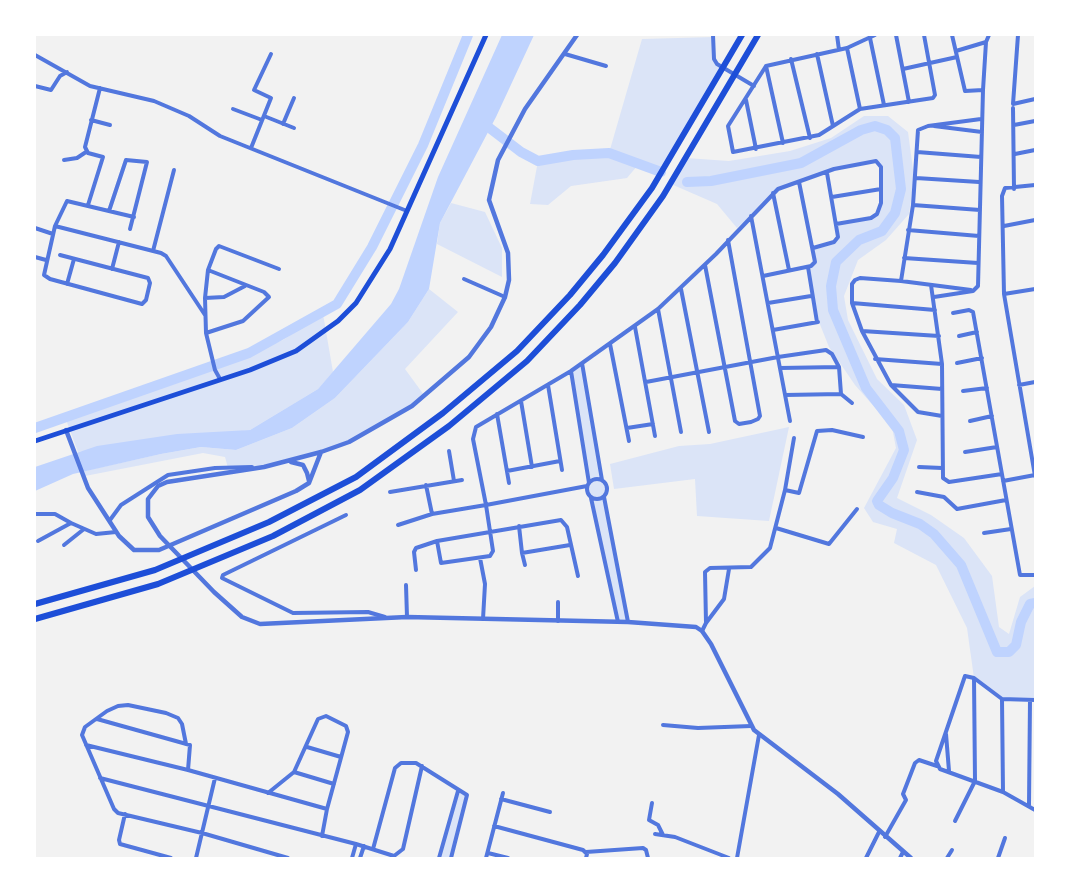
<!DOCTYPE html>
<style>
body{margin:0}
#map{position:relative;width:1070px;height:893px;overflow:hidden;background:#f2f2f2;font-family:Ubuntu,sans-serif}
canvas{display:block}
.frame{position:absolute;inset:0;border:36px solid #fff;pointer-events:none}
</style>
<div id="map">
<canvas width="1070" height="893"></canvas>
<div class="frame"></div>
</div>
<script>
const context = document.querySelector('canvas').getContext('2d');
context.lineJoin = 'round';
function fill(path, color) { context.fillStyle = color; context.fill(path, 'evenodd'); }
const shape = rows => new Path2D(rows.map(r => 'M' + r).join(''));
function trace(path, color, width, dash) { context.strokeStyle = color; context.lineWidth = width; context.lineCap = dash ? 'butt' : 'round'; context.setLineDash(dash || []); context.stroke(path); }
fill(shape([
 [714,37,714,59,723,68,661,172,638,165,627,178,571,186,548,205,530,204,538,161,573,155,609,153,642,39],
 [864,116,888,116,908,132,914,177,909,214,886,240,858,260,844,296,848,320,877,379,904,405,917,440,897,498,931,515,964,538,992,576,999,627,1009,634,1020,597,1035,586,1035,700,1004,700,974,678,967,628,936,565,894,543,897,529,873,522,864,508,896,448,892,427,855,385,829,347,819,322,808,267,814,264,813,248,837,240,836,224,874,217,879,210,881,167,878,162,861,162,784,186,737,228,717,204,671,184,686,158,729,161,790,151,831,138],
 [451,203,485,212,502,248,502,277,437,244,440,223],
 [429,289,458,312,405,369,424,395,412,406,357,439,323,452,264,467,228,468,225,457,203,453,85,476,84,471,161,454,201,447,236,450,292,428,335,398,408,322],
 [323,314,333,372,318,389,250,430,78,452,65,417,239,357,283,340],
 [582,363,602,480,607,487,604,497,628,622,618,622,591,498,587,493,589,483,571,371],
 [789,427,769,521,697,516,695,479,614,489,610,464,679,446,710,444],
 [458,791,467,795,451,858,439,858]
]), '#dbe4f7');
fill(shape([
 [502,35,534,35,496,117,440,223,429,289,408,322,335,398,292,428,236,450,201,447,161,454,73,474,35,491,35,467,97,446,177,434,250,430,318,389,391,304,399,289,438,177]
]), '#bfd3fe');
trace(shape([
 [487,126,521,152,538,161,573,155,609,153,661,172],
 [687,182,711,181,801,163,861,130,875,126,887,130,895,138,901,189,895,213,882,231,859,240,836,262,831,286,833,310,866,388,899,431,904,450,893,478,877,501,879,505,892,513,920,524,934,534,961,565,997,652,1009,652,1016,645,1021,622,1030,604,1035,603],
 [35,428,249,353,337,304,372,247,423,145,468,35]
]), '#bfd3fe', 10);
trace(shape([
 [713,35,714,59,717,64,754,86],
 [837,35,839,50],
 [896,35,909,102],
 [952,35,965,91,983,90],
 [1018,35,1013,104,1035,99],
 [870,38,884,105],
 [847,48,860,109],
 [956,51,986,42],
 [565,54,606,66],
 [817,54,833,126],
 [35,55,90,86,154,101,189,116,220,136,407,211],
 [791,59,810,138],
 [766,66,728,126,733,152,819,135,860,109,933,98,935,95,924,35],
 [766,66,847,48,875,35],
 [766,66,783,143],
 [903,69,957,57],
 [35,86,51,90,60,76,67,72],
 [746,100,756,149],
 [1013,108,1014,189],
 [233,109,262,120],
 [264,116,294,128],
 [91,120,110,125],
 [283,124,294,98],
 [1014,125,1035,121],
 [934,126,982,132],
 [251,148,271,98,254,90,271,54],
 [917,152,981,157],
 [1015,154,1035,150],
 [64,160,77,158,86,152],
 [916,178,979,182],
 [1035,185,1005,188,1002,196,1004,294,1035,476],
 [773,193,789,270],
 [832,197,881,189],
 [88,205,103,157,88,153,85,147,100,88],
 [913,205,980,210],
 [109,211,126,160,147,162,130,229],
 [751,216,790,421],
 [55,226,161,253,166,256,205,315],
 [1004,226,1035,220],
 [35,228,53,234],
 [908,230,979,236],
 [813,248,834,242,838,237,827,173],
 [153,251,174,170],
 [60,255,148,278,150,283,146,300,142,304,50,279,44,275,55,226,67,201,134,217],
 [35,257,46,260],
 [904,258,978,263],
 [705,265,735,421,739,424,751,422,758,419,760,416,728,240],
 [808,267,817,322],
 [112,269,119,242],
 [763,276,811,266,815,262,799,182],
 [464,279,505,297],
 [901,281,913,205,918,130,928,126,981,119],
 [67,284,74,259],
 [931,285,942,364,943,478,949,482,1002,474],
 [681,289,709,432],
 [1004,294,1035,289],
 [934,297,973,291,978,286,983,90,986,42,989,35],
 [205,298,224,297,245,286],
 [768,303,811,296],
 [852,303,935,310],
 [658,309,681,432],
 [953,313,969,310,973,312,1020,575,1035,575],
 [635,327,655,436],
 [773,330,818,322],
 [862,331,939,336],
 [206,333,243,321,269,297,264,292,208,270],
 [959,336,977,332],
 [610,344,629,441],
 [875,359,942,364],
 [582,363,602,480],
 [957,363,982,358],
 [780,368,839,367],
 [571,371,589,483],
 [220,379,215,370,206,333,205,298,208,270,216,249,219,246,279,269],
 [646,382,778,357,826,350,832,354,839,367,841,394],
 [548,385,562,470],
 [891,385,942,389],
 [1019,385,1035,382],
 [963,391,987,388],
 [785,395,841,394,852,403],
 [521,401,532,467],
 [497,414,509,483],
 [942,416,918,412,891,385,862,331,852,303,852,284,855,280,860,278,901,281,971,290],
 [970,421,992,416],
 [627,428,653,424],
 [449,451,454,481],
 [965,452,997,447],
 [919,467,942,468],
 [507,471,560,461],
 '587 489a10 10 0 1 1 20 0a10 10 0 1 1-20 0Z',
 [1003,481,1035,475],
 [426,485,432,514],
 [785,490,799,493,817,431,832,430,863,437],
 [390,492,462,480],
 [917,492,944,497,957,509,1006,500],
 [604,497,628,622],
 [591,498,618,622],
 [35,514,55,514,71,523,96,534,116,532],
 [346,515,223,575,222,578,293,613,368,612,385,617],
 [110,520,121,505,168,475,215,468,252,467],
 [398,525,432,514,486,505,473,439,476,427,571,371,658,309,716,254,778,189,834,169,876,161,881,167,881,203,877,214,871,218,836,224],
 [519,526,522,553,570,545],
 [776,528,829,544,857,509],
 [984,533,1011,529],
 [38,541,71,523],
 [437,541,441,563,490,556,493,551,486,505,587,486],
 [64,545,84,529],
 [522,553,525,565],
 [480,558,485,584,483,619],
 [416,570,414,552,416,548,437,541,561,520,567,527,578,576],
 [406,585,407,617],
 [558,621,558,602],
 [706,623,724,599,729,569],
 [702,631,706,623,705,572,710,568,751,567,770,548,785,490,794,438],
 [1002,699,1003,792],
 [1035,700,1002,699,974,678,965,676,936,761,940,769,1003,792,1035,810],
 [97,719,190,745,188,770],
 [663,725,698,728,751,726],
 [946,734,949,771],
 [186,744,182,724,178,718,166,713,128,705,118,706,107,711,85,727,82,735,114,809,118,813,202,833,288,858],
 [86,745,188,770,327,809],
 [307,747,341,757],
 [294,772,334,784],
 [100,778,356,844,394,856,403,849,422,766],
 [268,793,294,772,318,719,326,716,346,726,348,732,327,809,322,836],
 [501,799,550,812],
 [652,803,649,820,658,825,663,835],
 [1029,805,1030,700],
 [125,814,119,840,120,844,171,858],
 [955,821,975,781,974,678],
 [494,826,583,850,587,854,586,858],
 [655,834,675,837,729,858],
 [885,837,906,800,903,794,915,763,919,760,937,766],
 [373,849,395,768,401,763,416,763,467,795,451,858],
 [586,852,643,848,646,850,648,858],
 [488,853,508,858],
 [196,858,215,778],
 [352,858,356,844],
 [360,858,364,846],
 [439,858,458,791],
 [486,858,503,793],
 [737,858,759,735],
 [866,858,879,832],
 [900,858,903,852],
 [947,858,952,850],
 [998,858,1005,838]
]), '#5277de', 4);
trace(shape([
 [577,35,525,109,498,160,489,200,508,253,509,280,505,297,491,327,469,357,412,406,349,442,321,452,264,467,167,482,158,486,148,499,148,517,160,536,214,592,242,617,260,624,407,617,628,622,696,627,702,631,711,644,754,730,838,794,911,858],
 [66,430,88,488,119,536,134,550,159,550,296,491,309,483,321,452],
 [291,462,303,465,307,473,309,481]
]), '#5277de', 4.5);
trace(shape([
 [35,441,250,370,296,351,338,321,356,303,390,249,486,35]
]), '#1d4ed8', 5);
trace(shape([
 [35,604,155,570,269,522,356,477,443,413,517,351,570,295,603,255,652,188,742,35],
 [35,619,158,584,273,536,360,490,449,426,527,361,580,305,615,263,663,196,758,35]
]), '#1d4ed8', 6);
</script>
